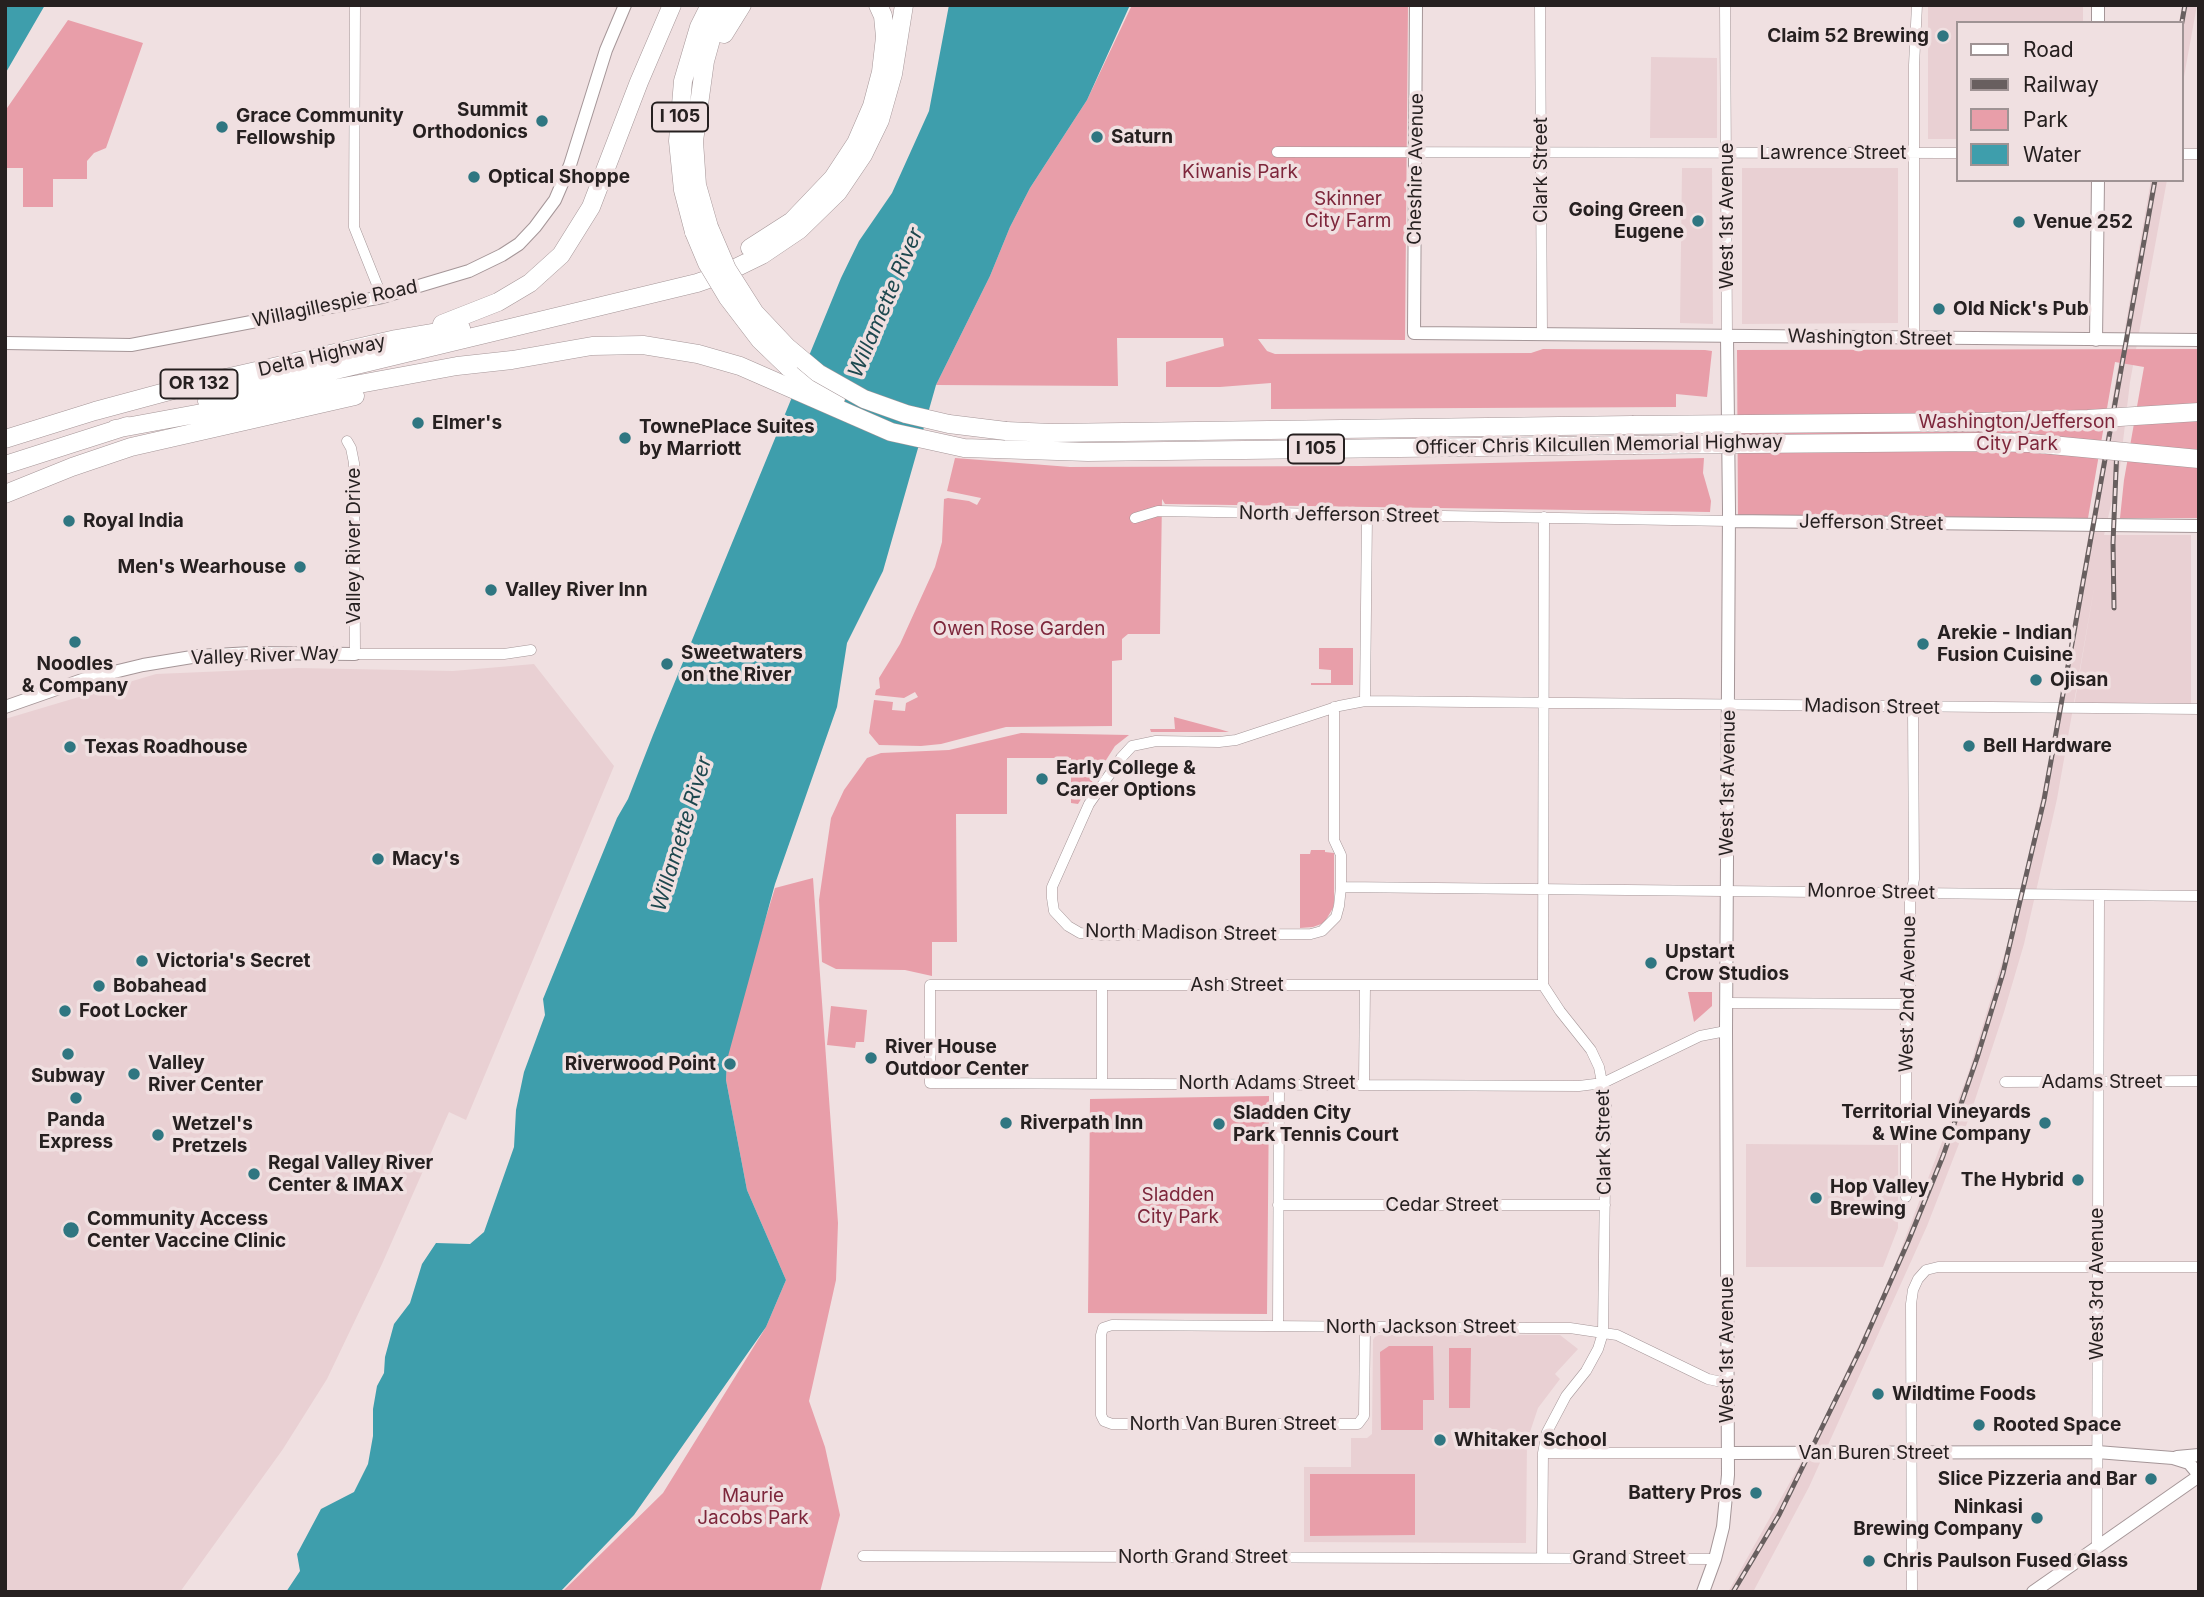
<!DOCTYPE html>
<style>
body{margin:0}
#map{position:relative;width:2204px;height:1597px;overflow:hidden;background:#f0e0e1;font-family:Inter,sans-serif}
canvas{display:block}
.frame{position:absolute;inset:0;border:7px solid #262020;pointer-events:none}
.legend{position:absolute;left:1956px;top:21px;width:228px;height:161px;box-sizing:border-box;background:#f0e0e1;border:2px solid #9f9394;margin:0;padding:9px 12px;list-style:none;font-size:21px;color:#262020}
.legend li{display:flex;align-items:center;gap:14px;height:35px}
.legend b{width:35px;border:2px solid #9f9394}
</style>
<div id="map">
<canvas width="2204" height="1597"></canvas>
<div class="frame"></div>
<ul class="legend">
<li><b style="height:9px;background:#fff"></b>Road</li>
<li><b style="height:9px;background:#685f5f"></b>Railway</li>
<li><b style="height:19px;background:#e89ea9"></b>Park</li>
<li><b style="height:19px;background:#3e9eac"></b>Water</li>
</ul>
</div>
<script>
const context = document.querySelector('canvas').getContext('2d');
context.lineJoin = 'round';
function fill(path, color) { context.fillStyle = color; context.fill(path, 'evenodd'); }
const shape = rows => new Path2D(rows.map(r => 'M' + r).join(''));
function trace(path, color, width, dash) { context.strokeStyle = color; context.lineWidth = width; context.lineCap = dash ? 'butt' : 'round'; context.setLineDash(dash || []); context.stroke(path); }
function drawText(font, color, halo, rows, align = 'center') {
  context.font = font + ' Inter,sans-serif'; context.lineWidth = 7; context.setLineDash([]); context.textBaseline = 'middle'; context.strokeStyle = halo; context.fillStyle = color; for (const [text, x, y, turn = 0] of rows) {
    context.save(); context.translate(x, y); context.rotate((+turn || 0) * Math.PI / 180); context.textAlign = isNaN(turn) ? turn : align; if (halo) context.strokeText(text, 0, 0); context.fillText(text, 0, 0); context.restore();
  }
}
fill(shape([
 [1928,5,2083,5,2083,23,1957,23,1957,139,1928,139],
 [2182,5,2197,5,2181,93,2181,23,2179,23],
 [1651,57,1717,58,1717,138,1650,138],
 [1682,168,1712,168,1713,324,1680,323],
 [1742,168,1898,168,1898,323,1742,324],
 [2151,180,2167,180,2130,382,2120,467,2104,535,2191,535,2191,706,2074,706,2095,583,2057,799,2024,944,2004,1012,1969,1118,1927,1226,1809,1487,1753,1592,1728,1592,1816,1436,1888,1283,1968,1074,2015,919,2048,766],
 [534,664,614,766,466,1120,449,1112,382,1264,327,1379,283,1449,180,1592,5,1592,5,719,156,674,298,668,453,671],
 [1746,1144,1898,1145,1898,1228,1883,1267,1746,1267],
 [1376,1335,1560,1335,1578,1349,1555,1374,1560,1379,1538,1408,1527,1441,1526,1543,1304,1542,1304,1467,1351,1467,1351,1438,1367,1438,1372,1434,1373,1340]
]), '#e9d0d3');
fill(shape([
 [1132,5,1408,5,1405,340,1258,339,1267,351,1275,354,1531,353,1543,349,1705,350,1712,351,1707,397,1676,394,1676,407,1271,409,1271,383,1220,387,1166,387,1166,362,1224,346,1223,338,1117,338,1118,386,936,385,990,276,1010,227,1030,188,1087,100],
 [68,20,143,43,106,148,94,153,87,161,87,179,53,179,53,207,23,207,23,168,5,168,5,111],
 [2199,349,2199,518,2120,518,2124,480,2144,367,2115,362,2088,518,1738,516,1737,350],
 [955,458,1070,467,1361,466,1704,458,1703,473,1711,501,1710,512,1165,504,1162,499,1160,634,1128,634,1122,639,1122,660,1112,661,1112,726,1006,727,941,744,921,746,879,745,869,733,874,700,893,702,892,710,905,711,906,703,918,697,915,692,904,698,875,695,876,690,880,688,879,678,900,644,935,567,942,542,944,499,948,498,969,501,977,505,981,498,947,491],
 [1319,648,1353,648,1353,685,1311,685,1311,683,1331,683,1331,670,1319,669],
 [1174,717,1219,729,1229,732,1151,732,1150,729,1175,729],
 [1021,733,1129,735,1115,746,1078,804,1071,803,1071,758,1007,758,1007,814,956,814,957,942,932,942,932,976,905,970,836,969,822,962,819,900,831,818,844,790,867,758,881,753,949,750],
 [1311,850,1325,850,1325,852,1334,853,1334,903,1333,908,1324,923,1313,927,1300,928,1300,854,1310,854],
 [813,878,838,1223,836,1280,809,1401,825,1447,840,1515,820,1592,562,1592,663,1493,766,1327,786,1280,747,1190,726,1080,728,1040,775,888],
 [1688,992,1712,992,1712,1006,1694,1022],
 [831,1006,867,1010,864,1042,856,1042,855,1048,827,1045],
 [1269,1096,1267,1314,1088,1313,1090,1099],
 [1389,1346,1433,1346,1434,1400,1423,1400,1423,1430,1381,1430,1380,1352],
 [1449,1348,1471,1348,1470,1408,1449,1408],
 [1310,1474,1415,1474,1415,1535,1310,1536]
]), '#e89ea9');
fill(shape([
 [8,5,45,5,5,74,5,10],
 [949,5,1130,5,1087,100,1030,188,1010,227,990,276,936,385,883,571,847,643,837,707,775,884,727,1060,726,1080,747,1190,786,1280,766,1327,634,1515,560,1592,286,1592,300,1571,297,1554,321,1509,354,1492,368,1464,373,1436,373,1409,377,1386,384,1373,385,1357,394,1324,410,1303,422,1264,436,1243,470,1244,484,1232,514,1147,516,1110,524,1072,545,1015,543,999,617,818,628,799,653,735,841,278,859,241,892,193,929,111]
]), '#3e9eac');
const minor = shape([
 [355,5,354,227,382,297],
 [1540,5,1542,335],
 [1725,5,1727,337],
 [1277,152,1957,153],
 [2181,154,2199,154],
 [1914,338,1914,65,1917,5],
 [347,441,351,448,354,463,355,654,504,654,531,650],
 [1135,518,1158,511,1729,521],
 [1365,701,1367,515],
 [1334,707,1334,840,1341,855,1341,887],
 [2199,709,1365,701,1339,706,1236,740,1219,742,1156,741,1132,746,1121,758,1089,804,1052,887,1052,898,1054,911,1068,926,1080,933,1102,935,1311,934,1322,931,1336,917,1339,906,1341,887,2199,896],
 [1102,985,1102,1083],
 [1543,985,930,985,930,1083,1579,1086,1603,1083,1700,1036,1726,1031],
 [1727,1003,1906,1004],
 [2005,1082,2199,1081],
 [1364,1084,1365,985],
 [1906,1197,1906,1004,1910,989,1910,900,1914,879,1913,707],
 [1278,1205,1605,1205],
 [1278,1326,1279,1083],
 [1365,1327,1364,1416,1358,1424,1112,1424,1104,1421,1101,1415,1101,1335,1103,1328,1112,1325,1265,1326,1530,1328,1570,1328,1617,1335,1708,1379,1726,1383],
 [1543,1453,1727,1453],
 [2097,1547,2099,896],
 [863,1556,1715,1559],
 [1542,1558,1543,1453,1547,1432,1566,1396,1586,1371,1598,1349,1603,1333,1606,1103,1599,1067,1591,1050,1560,1011,1543,985,1544,517],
 [1912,1592,1911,1304,1913,1290,1918,1279,1926,1270,1938,1267,2199,1267]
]);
const tertiary = shape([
 [1416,5,1414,333,2199,340],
 [2098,23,2098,5],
 [2096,340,2098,180],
 [5,343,131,345,382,297,469,271,502,255,519,244,535,227,555,200,570,165,606,50,625,5],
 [1729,521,2199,526],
 [5,707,85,679,143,665,198,656,251,653,355,654],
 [1727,1453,2097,1452,2173,1458,2189,1463,2199,1475],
 [2177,1457,2199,1455],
 [1703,1592,1715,1559,1723,1527,1728,1475,1726,1031,1729,511,1727,337],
 [2033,1592,2199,1476]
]);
const motorway = shape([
 [724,34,742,5],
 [709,227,697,185,694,141,705,61,713,32,727,5],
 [694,232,683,190,678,141,683,81,699,27,710,5],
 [750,248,792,221,833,178,856,143,872,106,881,72,885,37,883,16,878,5],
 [442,324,498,302,530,283,561,255,591,207,639,82,672,5],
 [788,367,836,398],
 [207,401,697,283,723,274,762,255,799,230,838,192,863,155,880,120,893,74,904,5],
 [115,429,457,366,512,360,592,346,643,345,698,354,740,366,891,432,964,448,1088,452,1633,445],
 [1006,431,1051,433,1632,425],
 [5,439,95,411,173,390,396,339,461,328],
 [5,465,127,426],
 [5,494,72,467,131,447,355,396]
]);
trace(minor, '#a59698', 11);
trace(tertiary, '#a59698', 14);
trace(motorway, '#a59698', 19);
trace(minor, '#fff', 10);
trace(tertiary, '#fff', 12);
trace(motorway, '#fff', 18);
const rail = shape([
 [2181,27,2185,5],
 [2114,608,2113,543,2117,447],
 [1733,1592,1779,1515,1861,1348,1908,1242,1943,1156,1977,1058,2003,973,2044,800,2155,180]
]);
trace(rail, '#685f5f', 5);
trace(rail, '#f0e0e1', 2.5, [8]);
const motorwayBridge = shape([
 [709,227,727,269,755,313,787,347,818,373,864,399,906,414,949,424,1006,431],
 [694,232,707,263,728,298,760,340,788,367],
 [1632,425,1980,422,2088,419,2199,412],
 [1633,445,1980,442,2030,443,2199,459]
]);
trace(motorwayBridge, '#a59698', 19, []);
trace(motorwayBridge, '#fff', 18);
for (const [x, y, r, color] of [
 [1943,36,7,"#2f7681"],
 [542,121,7,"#2f7681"],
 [222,127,7,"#2f7681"],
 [1097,137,7,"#2f7681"],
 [474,177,7,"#2f7681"],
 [1698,221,7,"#2f7681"],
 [2019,222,7,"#2f7681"],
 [1939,309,7,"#2f7681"],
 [418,423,7,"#2f7681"],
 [625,438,7,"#2f7681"],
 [69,521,7,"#2f7681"],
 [300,567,7,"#2f7681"],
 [491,590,7,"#2f7681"],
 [75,642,7,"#2f7681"],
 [1923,644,7,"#2f7681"],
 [667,664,7,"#2f7681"],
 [2036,680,7,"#2f7681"],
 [1969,746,7,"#2f7681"],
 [70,747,7,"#2f7681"],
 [1042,779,7,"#2f7681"],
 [378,859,7,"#2f7681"],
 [142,961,7,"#2f7681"],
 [1651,963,7,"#2f7681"],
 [99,986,7,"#2f7681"],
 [65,1011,7,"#2f7681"],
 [68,1054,7,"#2f7681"],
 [871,1058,7,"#2f7681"],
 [730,1064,7,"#2f7681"],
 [134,1074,7,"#2f7681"],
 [76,1098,7,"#2f7681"],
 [1006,1123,7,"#2f7681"],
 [2045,1123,7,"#2f7681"],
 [1219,1124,7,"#2f7681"],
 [158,1135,7,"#2f7681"],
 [254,1174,7,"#2f7681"],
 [2078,1180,7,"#2f7681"],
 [1816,1198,7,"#2f7681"],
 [71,1230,9,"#2f7681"],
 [1878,1394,7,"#2f7681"],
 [1979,1425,7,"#2f7681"],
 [1440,1440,7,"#2f7681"],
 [2151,1479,7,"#2f7681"],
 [1756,1493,7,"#2f7681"],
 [2037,1518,7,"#2f7681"],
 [1869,1561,7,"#2f7681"]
]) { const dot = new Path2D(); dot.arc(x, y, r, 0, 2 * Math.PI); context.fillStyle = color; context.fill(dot); trace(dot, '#f0e0e1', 2.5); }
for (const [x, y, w] of [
 [680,117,56],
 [199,384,77],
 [1316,449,56]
]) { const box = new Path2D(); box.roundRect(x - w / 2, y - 14.5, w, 29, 5); context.fillStyle = '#f0e0e1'; context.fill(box); trace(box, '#262020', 2); }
drawText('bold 18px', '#262020', null, [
 ["I 105",680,117],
 ["OR 132",199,384],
 ["I 105",1316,449]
]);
drawText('bold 19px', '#262020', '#f0e0e1', [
 ["Claim 52 Brewing",1929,36,"right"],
 ["Summit",528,110,"right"],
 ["Orthodonics",528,132,"right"],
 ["Grace Community",236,116],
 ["Fellowship",236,138],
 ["Saturn",1111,137],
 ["Optical Shoppe",488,177],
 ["Going Green",1684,210,"right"],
 ["Eugene",1684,232,"right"],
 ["Venue 252",2033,222],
 ["Old Nick's Pub",1953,309],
 ["Elmer's",432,423],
 ["TownePlace Suites",639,427],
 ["by Marriott",639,449],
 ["Royal India",83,521],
 ["Men's Wearhouse",286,567,"right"],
 ["Valley River Inn",505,590],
 ["Arekie - Indian",1937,633],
 ["Fusion Cuisine",1937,655],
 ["Sweetwaters",681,653],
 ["on the River",681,675],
 ["Noodles",75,664,"center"],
 ["& Company",75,686,"center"],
 ["Ojisan",2050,680],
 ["Bell Hardware",1983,746],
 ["Texas Roadhouse",84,747],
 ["Early College &",1056,768],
 ["Career Options",1056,790],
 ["Macy's",392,859],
 ["Upstart",1665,952],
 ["Crow Studios",1665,974],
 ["Victoria's Secret",156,961],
 ["Bobahead",113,986],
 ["Foot Locker",79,1011],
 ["River House",885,1047],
 ["Outdoor Center",885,1069],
 ["Valley",148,1063],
 ["River Center",148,1085],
 ["Riverwood Point",716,1064,"right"],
 ["Subway",68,1076,"center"],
 ["Territorial Vineyards",2031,1112,"right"],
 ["& Wine Company",2031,1134,"right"],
 ["Sladden City",1233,1113],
 ["Park Tennis Court",1233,1135],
 ["Panda",76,1120,"center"],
 ["Express",76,1142,"center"],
 ["Riverpath Inn",1020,1123],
 ["Wetzel's",172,1124],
 ["Pretzels",172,1146],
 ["Regal Valley River",268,1163],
 ["Center & IMAX",268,1185],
 ["The Hybrid",2064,1180,"right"],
 ["Hop Valley",1830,1187],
 ["Brewing",1830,1209],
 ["Community Access",87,1219],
 ["Center Vaccine Clinic",87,1241],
 ["Wildtime Foods",1892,1394],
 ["Rooted Space",1993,1425],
 ["Whitaker School",1454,1440],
 ["Slice Pizzeria and Bar",2137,1479,"right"],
 ["Battery Pros",1742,1493,"right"],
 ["Ninkasi",2023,1507,"right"],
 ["Brewing Company",2023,1529,"right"],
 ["Chris Paulson Fused Glass",1883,1561]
], 'left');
drawText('19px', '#262020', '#f0e0e1', [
 ["Lawrence Street",1833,153],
 ["Cheshire Avenue",1416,169,-89],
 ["Clark Street",1541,170,-90],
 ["West 1st Avenue",1727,216,-90],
 ["Willagillespie Road",335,304,-12],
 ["Washington Street",1870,338,1],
 ["Delta Highway",322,356,-13],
 ["Officer Chris Kilcullen Memorial Highway",1599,445,-1],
 ["North Jefferson Street",1339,515,1],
 ["Jefferson Street",1871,523,1],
 ["Valley River Drive",354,546,-90],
 ["Valley River Way",265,656,-2],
 ["Madison Street",1872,707,1],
 ["West 1st Avenue",1728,783,-89],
 ["Monroe Street",1871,892,1],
 ["North Madison Street",1181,933,1],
 ["Ash Street",1237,985],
 ["West 2nd Avenue",1908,994,-89],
 ["Adams Street",2102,1082],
 ["North Adams Street",1267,1083],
 ["Clark Street",1604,1142,-91],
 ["Cedar Street",1442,1205],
 ["West 3rd Avenue",2097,1284,-90],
 ["North Jackson Street",1421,1327],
 ["West 1st Avenue",1727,1350,-90],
 ["North Van Buren Street",1233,1424],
 ["Van Buren Street",1874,1453],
 ["North Grand Street",1203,1557],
 ["Grand Street",1629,1558]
]);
drawText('19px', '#7d263b', '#f0e0e1', [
 ["Kiwanis Park",1240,172],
 ["Skinner",1348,199],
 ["City Farm",1348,221],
 ["Washington/Jefferson",2017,422],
 ["City Park",2017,444],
 ["Owen Rose Garden",1019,629],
 ["Sladden",1178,1195],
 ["City Park",1178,1217],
 ["Maurie",753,1496],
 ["Jacobs Park",753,1518]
]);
drawText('italic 21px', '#1d474e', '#f0e0e1', [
 ["Willamette River",886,303,-67],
 ["Willamette River",682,834,-73]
]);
</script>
